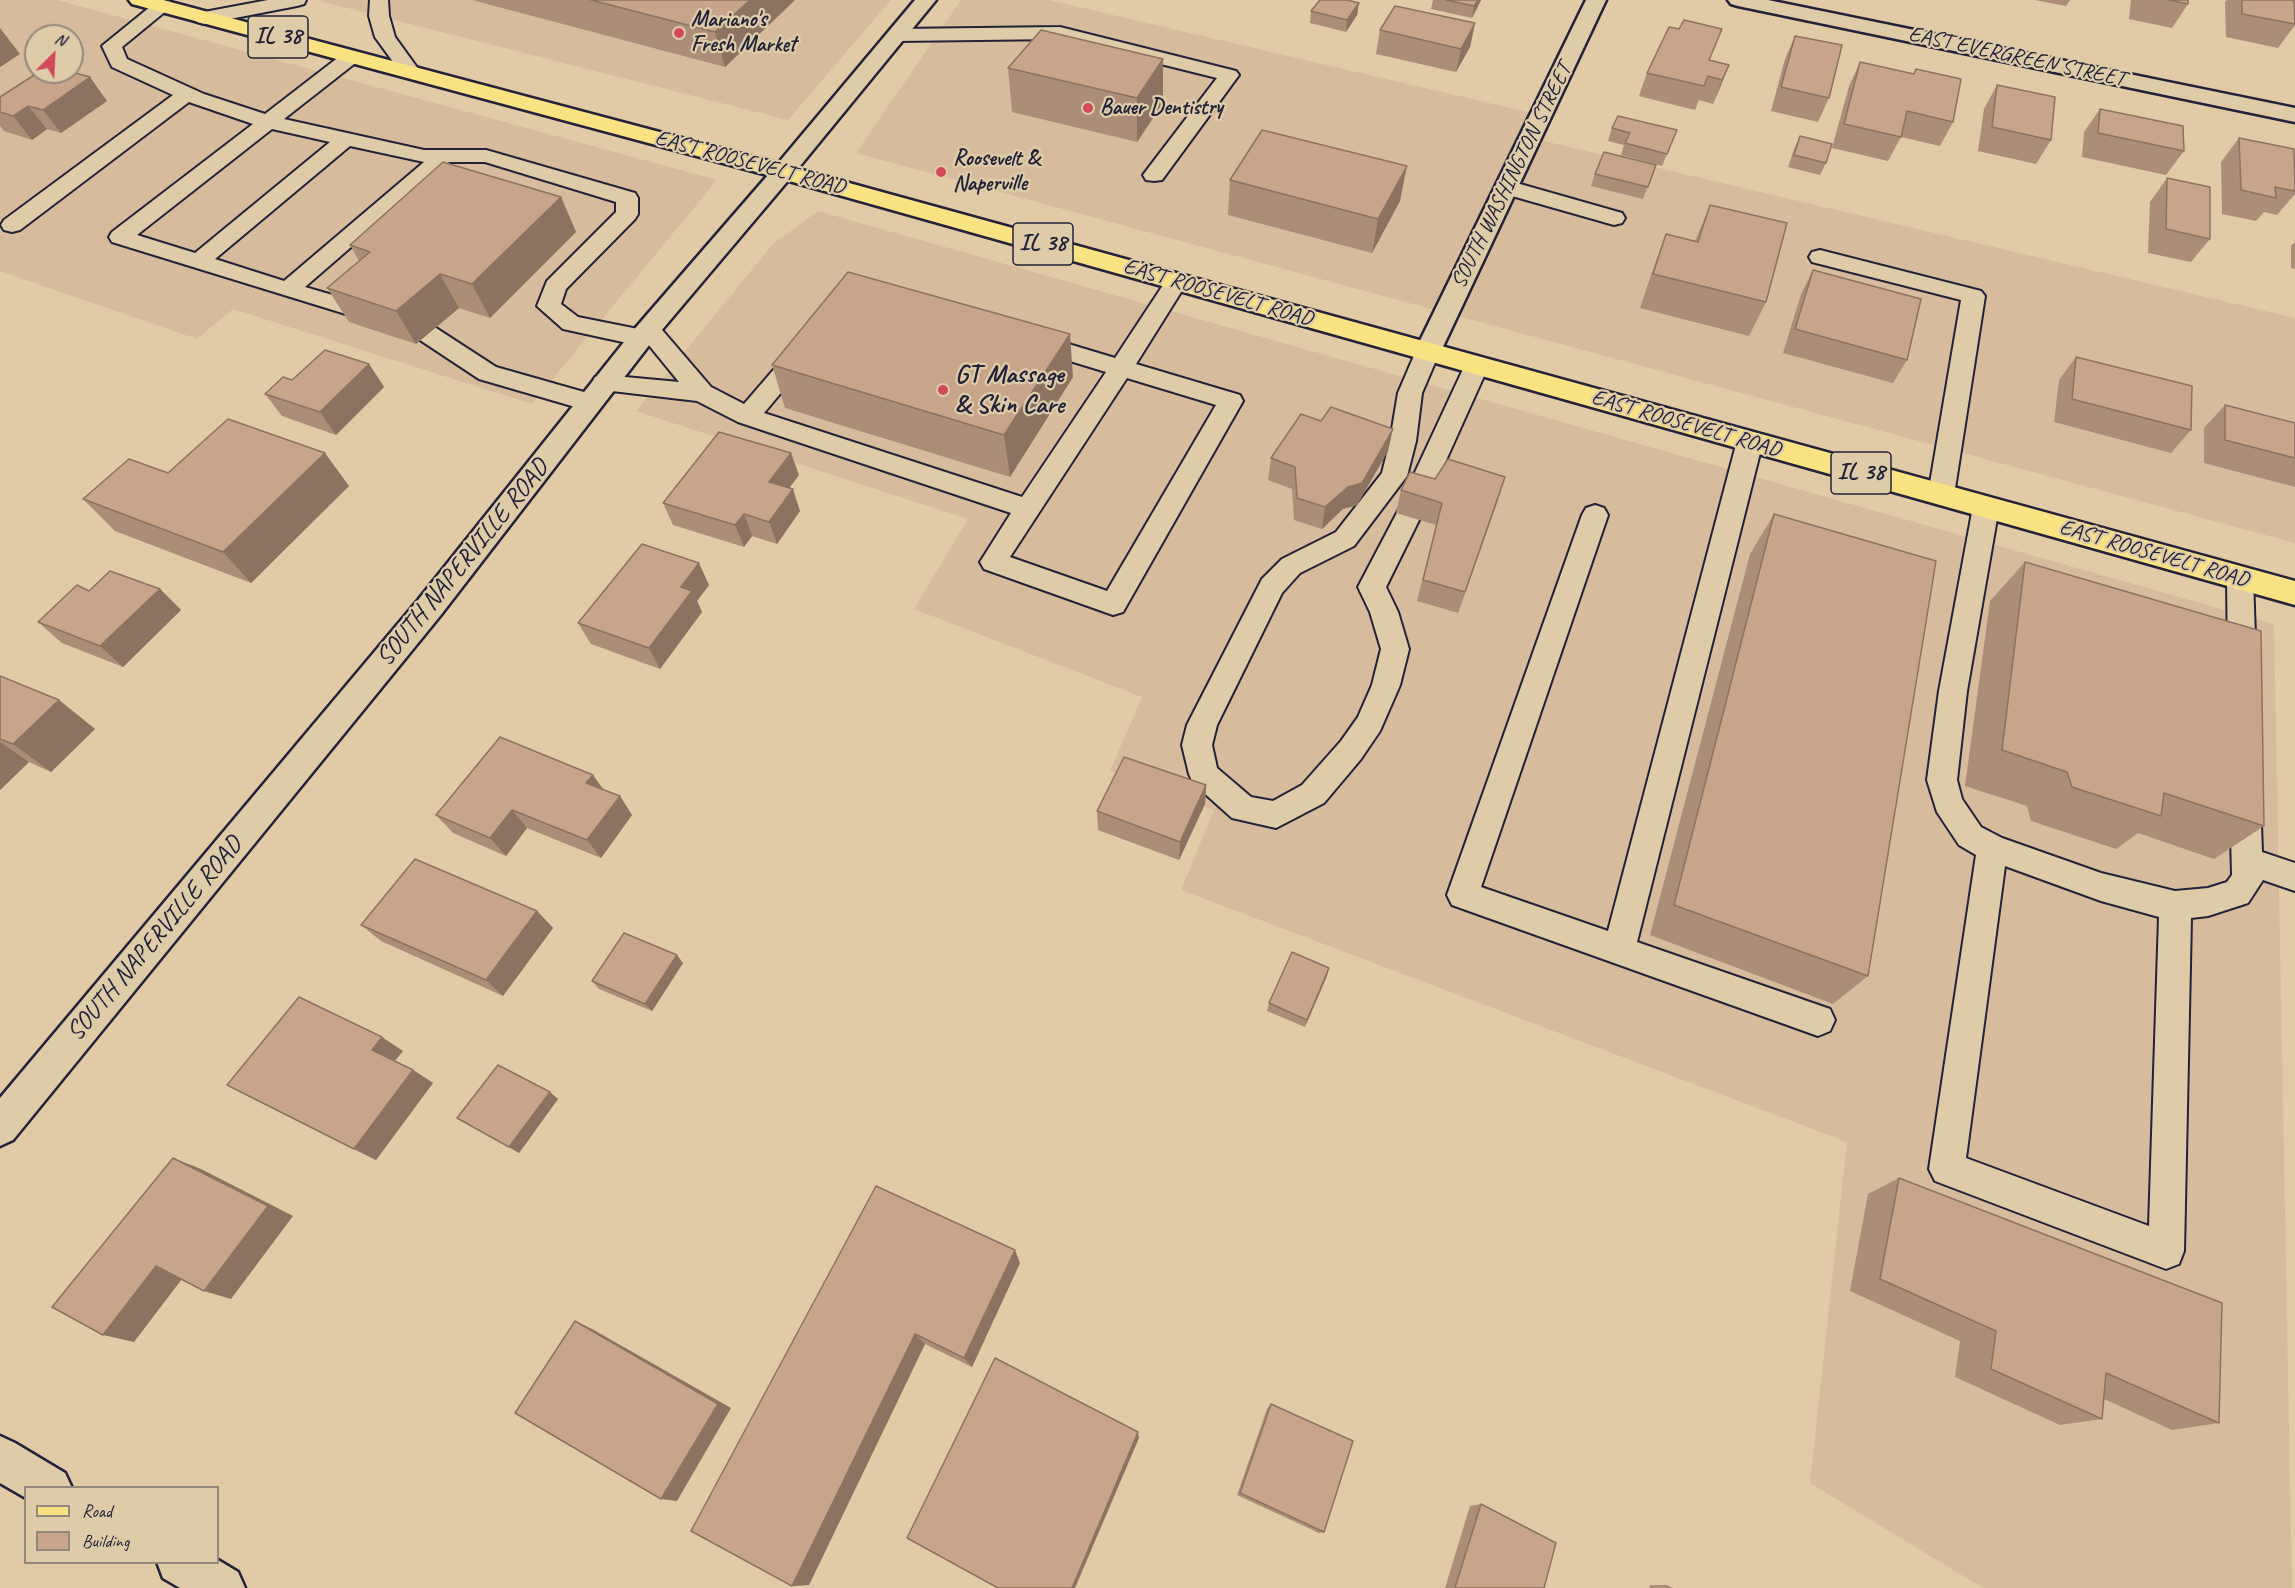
<!DOCTYPE html>
<style>
body{margin:0}
#map{position:relative;width:2295px;height:1588px;overflow:hidden;background:#e1caa6;font-family:Caveat,sans-serif}
canvas{display:block}
.legend{position:absolute;left:24px;top:1486px;width:195px;height:78px;box-sizing:border-box;background:#decca9;border:2px solid #93887d;margin:0;padding:8px 10px;list-style:none;font-size:18px;color:#22223b}
.legend li{display:flex;align-items:center;gap:12px;height:30px}
.legend b{width:30px;border:2px solid #93887d}
.north{position:absolute;left:24px;top:24px;width:60px;height:60px;box-sizing:border-box;background:#decca9;border:2px solid #93887d;border-radius:50%;rotate:24deg;font-size:16px;font-weight:700;line-height:24px;text-align:center;color:#22223b}
.north::after{content:'';display:block;margin:auto;width:21px;height:27px;background:#d1495b;clip-path:polygon(50% 0,100% 100%,50% 72%,0 100%)}
</style>
<div id="map">
<canvas width="2295" height="1588"></canvas>
<ul class="legend">
<li><b style="height:8px;background:#f8e281"></b>Road</li>
<li><b style="height:16px;background:#c8a48b"></b>Building</li>
</ul>
<div class="north">N</div>
</div>
<script>
const context = document.querySelector('canvas').getContext('2d');
context.lineJoin = 'round';
function fill(path, color) { context.fillStyle = color; context.fill(path, 'evenodd'); }
const shape = rows => new Path2D(rows.map(r => 'M' + r).join(''));
function trace(path, color, width, dash) { context.strokeStyle = color; context.lineWidth = width; context.lineCap = dash ? 'butt' : 'round'; context.setLineDash(dash || []); context.stroke(path); }
function drawText(font, color, halo, rows, align = 'center') {
  context.font = font + ' Caveat,sans-serif'; context.lineWidth = 4.5; context.setLineDash([]); context.textBaseline = 'middle'; context.strokeStyle = halo; context.fillStyle = color; for (const [text, x, y, turn = 0] of rows) {
    context.save(); context.translate(x, y); context.rotate((+turn || 0) * Math.PI / 180); context.textAlign = isNaN(turn) ? turn : align; if (halo) context.strokeText(text, 0, 0); context.fillText(text, 0, 0); context.restore();
  }
}
fill(shape([
 [0,0,57,0,717,180,532,404,233,309,197,339,0,271],
 [36,36,72,36,72,72,36,72],
 [316,0,891,0,788,120],
 [961,0,1049,0,1553,118,1544,141,2295,318,2295,543,856,153],
 [818,211,2274,624,2292,1588,1983,1588,1810,1483,1847,1142,1181,890,1214,810,1110,771,1142,697,914,609,968,519,636,411,773,244]
]), '#d6bc9c');
const lane = shape([
 [163,0,170,2,172,6,122,47,127,59,204,94,265,114,344,53,351,51,358,53,361,57,358,61,284,119,424,150,486,150,635,193,638,198,638,214,635,219,566,289,561,304,578,317,638,329,641,324,649,322,657,324,711,387,744,404,794,346,802,344,810,346,814,352,810,358,764,413,1022,497,1106,372,1024,347,1020,341,1024,335,1032,333,1115,358,1169,276,1177,274,1185,276,1188,281,1136,364,1240,395,1243,401,1123,612,1113,615,984,569,980,562,1011,513,738,422,697,401,595,389,592,383,595,377,604,375,679,382,648,344,641,346,563,329,537,306,547,281,616,212,616,202,485,162,449,162,305,287,370,306,374,311,370,316,362,319,112,242,109,237,112,232,253,124,189,102,20,230,12,232,4,230,1,225,4,220,173,95,112,67,102,46,156,2,163,0],
 [272,129,330,142,195,253,137,235,272,129],
 [350,146,424,162,284,281,215,259,350,146],
 [1127,378,1216,405,1107,591,1010,557,1127,378],
 [268,0,306,0,304,4,297,6,204,24,197,22,194,18,197,14,204,12,268,0],
 [370,0,388,0,389,16,395,37,421,73,418,77,404,77,375,37,369,16,370,0],
 [1060,27,1236,71,1239,75,1162,180,1154,181,1146,180,1143,175,1217,78,1060,39,897,41,890,39,887,35,890,31,897,29,1060,27],
 [1506,180,1622,213,1625,218,1622,223,1614,225,1498,192,1495,187,1498,182,1506,180],
 [1820,250,1981,291,1985,296,1954,495,1950,502,1941,505,1932,502,1928,495,1961,300,1812,262,1809,257,1812,252,1820,250],
 [428,326,436,328,496,367,598,396,601,402,598,408,589,411,479,379,420,340,416,334,420,328,428,326],
 [1428,343,1436,345,1440,351,1422,393,1416,441,1407,476,1354,546,1300,573,1282,593,1217,725,1212,745,1217,768,1251,797,1273,801,1302,785,1341,741,1358,717,1372,685,1381,649,1370,612,1358,587,1399,509,1408,506,1417,509,1421,516,1386,587,1398,612,1409,649,1400,685,1380,731,1361,759,1324,803,1276,828,1232,818,1193,783,1189,774,1182,745,1187,725,1262,579,1282,559,1336,532,1382,473,1390,441,1398,393,1416,351,1420,345,1428,343],
 [1477,357,1485,359,1489,365,1429,498,1425,505,1416,508,1407,505,1403,498,1465,365,1469,359,1477,357],
 [1750,432,1759,435,1763,441,1637,942,1830,1009,1835,1020,1830,1031,1818,1036,1452,905,1447,895,1582,515,1586,508,1595,505,1604,508,1608,515,1481,887,1608,931,1737,441,1741,435,1750,432],
 [1986,497,1995,500,1999,507,1967,691,1957,780,1962,799,1981,827,2002,838,2101,873,2175,891,2208,888,2227,882,2232,875,2230,797,2234,788,2245,784,2256,788,2260,797,2262,852,2295,863,2295,891,2263,880,2248,903,2208,916,2191,918,2184,1251,2179,1264,2166,1269,1935,1181,1929,1169,1976,855,1959,845,1937,812,1927,780,1939,691,1973,507,1977,500,1986,497],
 [2005,866,2101,901,2159,917,2149,1226,1966,1158,2005,866],
 [2240,568,2250,571,2253,578,2256,665,2252,673,2242,676,2232,673,2228,665,2227,578,2230,571,2240,568]
]);
const street = shape([
 [915,0,936,0,791,177,783,179,775,177,771,172,775,167,915,0],
 [1586,0,1606,0,1441,351,1437,357,1428,360,1419,357,1415,351,1586,0],
 [1728,0,1768,0,2295,108,2295,122,1738,6,1731,4,1728,0],
 [0,1436,15,1443,65,1473,72,1488,26,1488,26,1498,0,1483,0,1436],
 [218,1560,238,1572,245,1588,180,1588,163,1578,157,1562,218,1562,218,1560]
]);
const secondary = shape([
 [783,165,791,167,795,172,791,177,650,344,440,616,13,1140,0,1146,0,1098,418,600,632,332,775,167,783,165]
]);
const primary = shape([
 [129,0,163,0,791,167,2295,581,2295,605,775,177,132,4,129,0]
]);
trace(lane, '#22223b', 4);
trace(street, '#22223b', 5);
trace(secondary, '#22223b', 5);
trace(primary, '#22223b', 5);
fill(lane, '#decca9');
fill(street, '#decca9');
fill(secondary, '#decca9');
fill(primary, '#f8e281');
fill(shape([
 [472,0,795,0,725,67],
 [1433,0,1481,0,1472,18,1431,9],
 [2035,0,2070,0,2066,6],
 [2131,0,2188,0,2188,4,2172,28,2129,19],
 [2227,0,2294,0,2295,25,2278,48,2226,37,2225,2],
 [1359,3,1357,15,1346,32,1310,23,1311,11],
 [1475,23,1470,47,1456,72,1376,54,1380,30],
 [1795,36,1829,98,1818,122,1771,111,1785,59],
 [1710,60,1729,65,1713,104,1699,100,1695,110,1639,96,1647,73],
 [1860,62,1913,74,1916,69,1953,122,1940,146,1901,137,1888,161,1832,148,1849,86],
 [1008,68,1163,103,1137,142,1012,112],
 [1997,85,2051,140,2036,164,1978,151,1984,109],
 [0,97,107,101,61,133,47,129,32,140,4,131,0,126],
 [2100,109,2184,151,2166,175,2082,157,2084,132],
 [1612,128,1672,142,1662,166,1621,155,1624,145,1608,141],
 [1800,136,1826,163,1820,175,1788,167,1794,149],
 [2239,138,2295,162,2295,194,2277,215,2264,212,2256,221,2222,214,2221,162],
 [1656,165,1643,199,1591,186,1595,174],
 [2167,178,2210,239,2191,262,2148,253,2150,202],
 [1230,180,1400,201,1372,253,1228,215],
 [561,197,576,232,490,318,459,308,416,344,349,322,327,288,359,261,350,245],
 [1710,205,1766,302,1749,336,1640,308,1653,269,1666,234,1695,241],
 [2295,242,2295,269,2291,268,2291,246],
 [1813,270,1907,360,1893,383,1783,353,1801,294],
 [2076,357,2191,430,2171,453,2054,422,2059,380],
 [369,364,384,387,336,435,282,416,265,394,292,380],
 [772,365,1073,377,1010,477,785,408],
 [2225,405,2295,423,2295,487,2204,463,2204,428],
 [1388,451,1357,505,1343,509,1322,529,1294,520,1292,489,1268,480,1271,458],
 [168,473,349,486,251,583,115,531,83,499],
 [799,475,789,488,800,511,777,544,752,536,744,547,673,525,663,503],
 [1505,477,1458,613,1417,601,1436,525,1396,513,1401,490],
 [1774,514,1868,976,1833,1004,1650,935,1750,554],
 [2025,562,2264,826,2214,859,2138,833,2116,849,2031,821,2027,806,1965,786,1990,601],
 [709,585,697,601,702,612,660,669,591,644,578,623],
 [160,589,181,610,123,667,62,643,38,622,89,591],
 [0,676,59,700,95,729,51,772,29,762,0,790],
 [593,775,604,790,632,815,601,858,527,828,506,856,453,833,436,815],
 [1206,785,1205,804,1179,860,1098,830,1097,811],
 [537,911,553,928,503,996,381,941,361,925],
 [683,963,652,1011,599,989,592,981],
 [1327,976,1305,1027,1267,1011,1269,1003],
 [403,1051,395,1061,413,1070,433,1083,376,1160,227,1085],
 [550,1092,558,1099,519,1153,457,1118],
 [1899,1178,2219,1423,2172,1430,2104,1399,2102,1419,2060,1425,1955,1377,1960,1341,1850,1291,1868,1194],
 [876,1186,1020,1263,972,1367,925,1344,809,1585,792,1586],
 [1271,1404,1324,1532,1319,1533,1237,1495,1267,1409],
 [1481,1504,1544,1588,1445,1588,1470,1506],
 [1650,1585,1667,1585,1673,1588,1649,1588]
]), '#ac8d78');
fill(shape([
 [750,0,795,0,725,67,715,32],
 [1478,0,1481,0,1472,18,1474,6],
 [1359,3,1357,15,1346,32,1347,20],
 [1475,23,1470,47,1456,72,1461,49],
 [0,28,20,54,0,67],
 [1163,59,1163,103,1137,142,1137,98],
 [1729,65,1720,88,1713,104,1722,80],
 [90,77,107,101,61,133,43,110],
 [28,106,47,129,32,140,13,116],
 [1407,166,1400,201,1372,253,1378,219],
 [561,197,576,232,490,318,472,284],
 [440,274,459,308,416,344,396,311],
 [1070,334,1073,377,1010,477,1004,435],
 [369,364,384,387,336,435,320,412],
 [1393,429,1388,451,1357,505,1343,509,1322,529,1325,507],
 [325,453,349,486,251,583,223,552],
 [791,453,799,475,777,504,769,482],
 [1505,477,1498,500,1458,613,1465,592],
 [793,489,800,511,777,544,769,522],
 [744,514,752,536,744,547,735,525],
 [699,563,709,585,697,601,702,612,660,669,649,648,681,587],
 [160,589,181,610,123,667,100,646],
 [59,700,95,729,51,772,13,744],
 [0,742,29,762,0,790],
 [593,775,606,794,586,783],
 [1206,785,1205,804,1179,860,1180,842],
 [620,796,632,815,601,858,587,840],
 [512,810,527,828,506,856,490,838],
 [537,911,553,928,503,996,486,980],
 [677,955,683,963,652,1011,645,1004],
 [1329,968,1327,976,1305,1027,1307,1020],
 [382,1037,403,1051,392,1064,372,1050],
 [413,1070,433,1083,376,1160,354,1149],
 [550,1092,558,1099,519,1153,509,1147],
 [173,1158,201,1169,293,1216,231,1299,204,1291],
 [1015,1250,1020,1263,972,1367,964,1358],
 [156,1266,185,1275,134,1342,103,1335],
 [575,1321,592,1329,731,1408,677,1501,661,1499],
 [915,1334,925,1344,809,1585,792,1586],
 [1138,1432,1139,1438,1075,1588,1072,1588]
]), '#8c7361');
const building = shape([
 [591,0,750,0,715,32,591,0],
 [1320,0,1347,0,1359,3,1347,20,1311,11,1320,0],
 [1446,0,1478,0,1474,6,1446,0],
 [2169,0,2188,0,2188,4,2169,0],
 [2242,0,2294,0,2295,24,2242,14,2242,0],
 [1395,6,1475,23,1461,49,1380,30,1395,6],
 [1684,20,1722,29,1709,60,1729,65,1722,80,1708,76,1704,86,1647,73,1669,27,1679,29,1684,20],
 [1041,30,1163,59,1137,98,1008,68,1041,30],
 [1795,36,1842,45,1829,98,1781,87,1795,36],
 [1860,62,1914,74,1916,69,1961,79,1953,122,1907,111,1901,137,1844,124,1860,62],
 [39,72,71,72,90,77,43,110,28,106,13,116,0,112,0,97,39,72],
 [1997,85,2055,97,2051,140,1992,127,1997,85],
 [2100,109,2183,126,2184,151,2098,133,2100,109],
 [1618,116,1677,130,1667,154,1625,143,1630,133,1612,128,1618,116],
 [1262,130,1407,166,1378,219,1230,180,1262,130],
 [1800,136,1832,144,1826,163,1794,155,1800,136],
 [2239,138,2294,149,2295,191,2275,187,2276,198,2241,190,2239,138],
 [1604,152,1656,165,1648,187,1595,174,1604,152],
 [443,162,561,197,472,284,440,274,396,311,327,288,370,252,350,245,443,162],
 [2167,178,2210,187,2210,239,2166,229,2167,178],
 [1710,205,1787,223,1766,302,1653,274,1666,234,1698,242,1710,205],
 [1813,270,1921,299,1907,360,1795,329,1813,270],
 [848,272,1070,334,1004,435,772,365,848,272],
 [325,350,369,364,320,412,265,394,283,377,292,380,325,350],
 [2076,357,2192,386,2191,430,2072,399,2076,357],
 [2225,405,2295,423,2295,458,2225,440,2225,405],
 [1331,407,1393,429,1362,483,1348,487,1325,507,1297,498,1295,467,1271,458,1301,414,1321,421,1331,407],
 [228,419,325,453,223,552,83,499,129,459,168,473,228,419],
 [719,432,791,453,769,482,793,489,769,522,744,514,735,525,663,503,719,432],
 [1448,459,1505,477,1465,592,1423,580,1442,503,1401,490,1410,472,1435,479,1448,459],
 [1774,514,1936,561,1868,976,1674,905,1774,514],
 [642,544,699,563,681,587,692,591,649,648,578,623,642,544],
 [2025,562,2261,631,2264,826,2164,793,2161,816,2072,787,2067,772,2002,750,2025,562],
 [110,571,160,589,100,646,38,622,77,585,89,591,110,571],
 [0,676,59,700,13,744,0,739,0,676],
 [500,737,593,775,586,783,620,796,587,840,512,810,490,838,436,815,500,737],
 [1124,757,1206,785,1180,842,1097,811,1124,757],
 [415,859,537,911,486,980,361,925,415,859],
 [624,933,677,955,645,1004,592,981,624,933],
 [1292,952,1329,968,1307,1020,1269,1003,1292,952],
 [299,997,382,1037,372,1050,413,1070,354,1149,227,1085,299,997],
 [498,1065,550,1092,509,1147,457,1118,498,1065],
 [173,1158,268,1206,204,1291,156,1266,103,1335,52,1307,173,1158],
 [1899,1178,2222,1303,2219,1423,2106,1373,2102,1419,1991,1369,1996,1331,1880,1279,1899,1178],
 [876,1186,1015,1250,964,1358,915,1334,792,1586,691,1531,876,1186],
 [575,1321,718,1404,661,1499,515,1413,575,1321],
 [995,1358,1138,1432,1072,1588,998,1588,907,1538,995,1358],
 [1271,1404,1353,1441,1324,1532,1240,1493,1271,1404],
 [1481,1504,1556,1543,1544,1588,1455,1588,1481,1504]
]);
fill(building, '#c8a48b');
trace(building, '#8c7361', 1.5);
for (const [x, y, r, color] of [
 [679,33,6,"#d1495b"],
 [1088,108,6,"#d1495b"],
 [941,172,6,"#d1495b"],
 [943,390,6,"#d1495b"]
]) { const dot = new Path2D(); dot.arc(x, y, r, 0, 2 * Math.PI); context.fillStyle = color; context.fill(dot); trace(dot, '#decca9', 2); }
drawText('bold 22px', '#22223b', '#decca9', [
 ["Mariano's",691,20],
 ["Fresh Market",691,45],
 ["Bauer Dentistry",1100,108],
 ["Roosevelt &",953,159],
 ["Naperville",953,184]
], 'left');
drawText('22px', '#22223b', '#decca9', [
 ["EAST EVERGREEN STREET",2017,57,12],
 ["EAST ROOSEVELT ROAD",750,163,15],
 ["SOUTH WASHINGTON STREET",1512,176,-64],
 ["EAST ROOSEVELT ROAD",1218,293,16],
 ["EAST ROOSEVELT ROAD",1686,424,16],
 ["EAST ROOSEVELT ROAD",2154,554,16]
]);
for (const [x, y, w] of [
 [278,37,60],
 [1043,244,60],
 [1861,473,60]
]) { const box = new Path2D(); box.roundRect(x - w / 2, y - 21, w, 42, 4.5); context.fillStyle = '#decca9'; context.fill(box); trace(box, '#22223b', 1.5); }
drawText('bold 24px', '#22223b', null, [
 ["IL 38",278,37],
 ["IL 38",1043,244],
 ["IL 38",1861,473]
]);
drawText('bold 26px', '#22223b', '#decca9', [
 ["GT Massage",955,375],
 ["& Skin Care",955,405]
], 'left');
drawText('26px', '#22223b', '#decca9', [
 ["SOUTH NAPERVILLE ROAD",463,563,-51],
 ["SOUTH NAPERVILLE ROAD",155,939,-50]
]);
</script>
